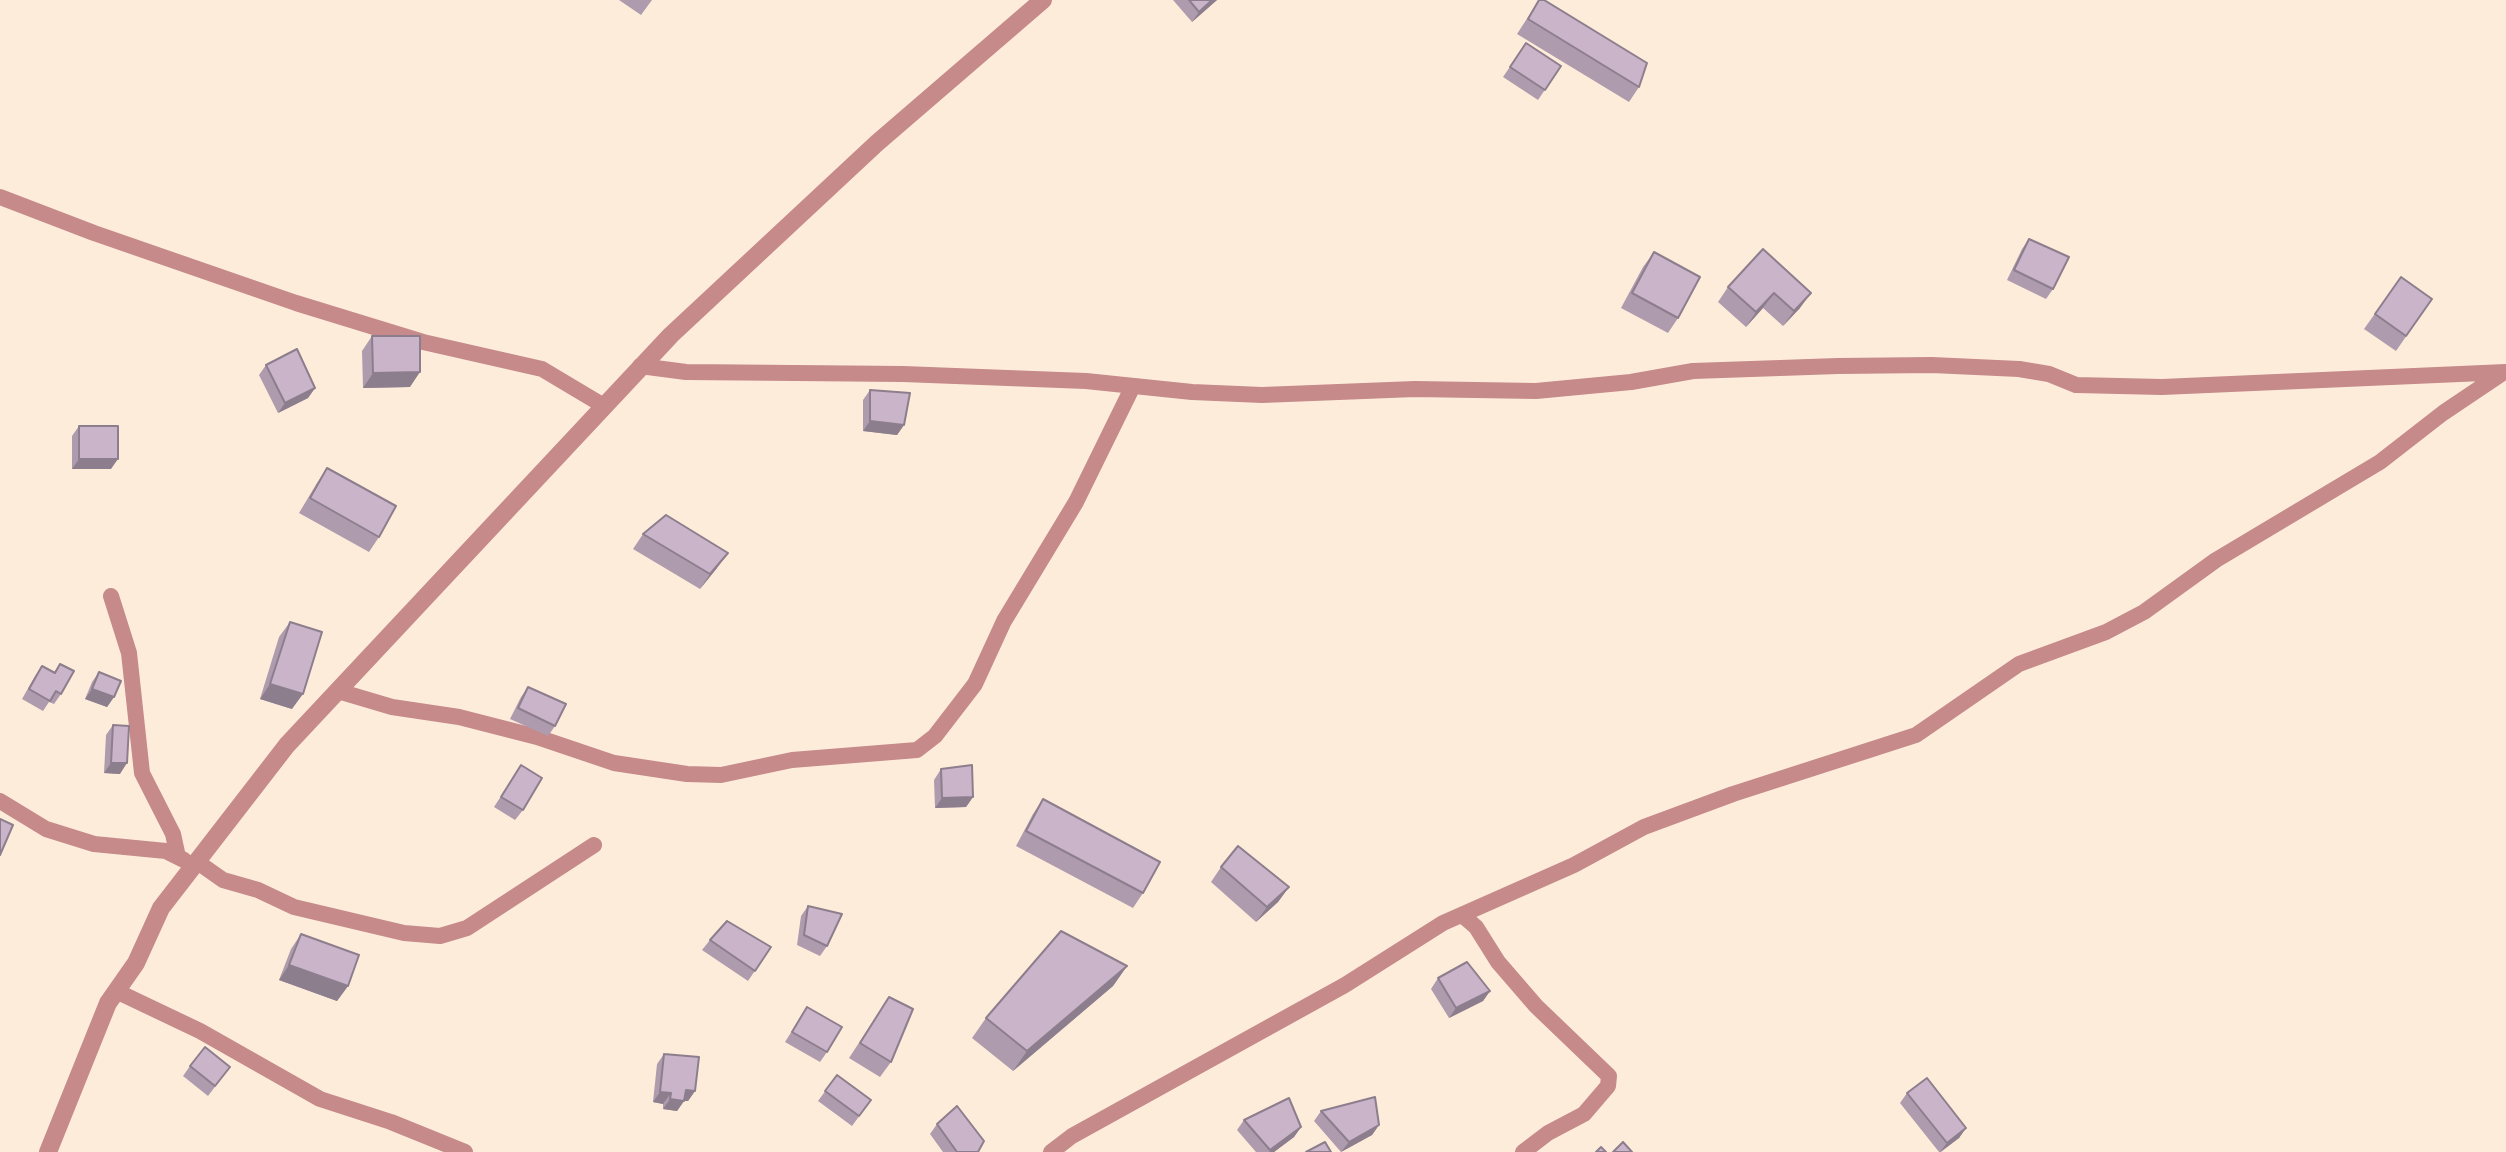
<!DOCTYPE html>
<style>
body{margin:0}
canvas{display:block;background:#feecda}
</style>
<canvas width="2506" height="1152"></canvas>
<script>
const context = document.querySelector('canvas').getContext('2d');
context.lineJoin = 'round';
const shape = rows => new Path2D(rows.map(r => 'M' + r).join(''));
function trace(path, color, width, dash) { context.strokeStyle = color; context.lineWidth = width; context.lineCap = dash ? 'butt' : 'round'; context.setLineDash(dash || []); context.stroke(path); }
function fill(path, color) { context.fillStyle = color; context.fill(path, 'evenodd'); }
trace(shape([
 [0,197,94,233,296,303,423,342,542,369,604,406],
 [640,366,686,372,903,374,1086,381,1192,392,1262,395,1415,389,1536,391,1631,382,1693,371,1838,366,1932,365,2019,369,2049,374,2076,385,2162,387,2506,372],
 [111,596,129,653,142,773,173,834,178,857],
 [338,691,392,707,459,717,537,737,614,763,687,774,721,775,792,760,917,750,935,736,975,684,1004,621,1076,502,1133,386],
 [0,801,46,829,94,844,166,851,184,860],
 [196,861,223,880,258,890,294,907,404,933,440,936,467,928,594,845],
 [1462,915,1476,927,1498,962,1536,1006,1609,1076,1608,1086,1584,1114,1548,1133,1523,1152],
 [116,991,200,1031,320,1099,391,1122,465,1152],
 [1051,1152,1072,1136,1345,985,1443,923,1574,865,1644,827,1733,794,1916,735,2019,664,2106,632,2144,612,2216,560,2380,462,2443,413,2501,374]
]), '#c58a89', 16);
trace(shape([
 [48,1152,108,1003,136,963,161,908,287,745,671,335,877,143,1043,0]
]), '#c58a89', 18);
fill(shape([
 [619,0,652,0,641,15],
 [1173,0,1217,0,1192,22],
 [1539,0,1639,87,1629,102,1517,34],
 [1526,43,1561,66,1538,100,1503,77],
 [2029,239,2053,289,2046,299,2007,280,2022,249],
 [1763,249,1800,308,1783,326,1763,308,1746,327,1718,302,1728,287],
 [1654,252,1678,318,1668,333,1621,308,1643,267],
 [2401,277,2432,299,2396,351,2364,329],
 [372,336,410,387,363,388,362,351],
 [266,365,315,388,308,398,278,413,259,375],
 [870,390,904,425,897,435,863,431,863,400],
 [79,426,111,469,72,469,72,436],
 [327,468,379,537,369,552,299,513,317,483],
 [643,534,717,568,700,589,633,549],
 [290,622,292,709,260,699,279,637],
 [60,664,61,694,54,704,49,702,43,711,22,699,35,676,42,666,54,672],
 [99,672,114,697,107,707,85,699,92,682],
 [528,687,555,726,548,736,510,719,521,697],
 [113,725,120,774,104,773,106,735],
 [521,765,523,810,515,820,494,807],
 [941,769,973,797,966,807,935,808,934,780],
 [1043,799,1143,893,1133,908,1016,846,1033,814],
 [1221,867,1289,887,1278,902,1256,922,1211,882],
 [808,906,827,946,820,956,797,945,801,916],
 [301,934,348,986,337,1001,279,980,291,949],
 [710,940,771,947,748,981,702,950],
 [1127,966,1113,986,1013,1071,972,1038,986,1018],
 [1438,978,1490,991,1483,1001,1449,1018,1431,989],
 [889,997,891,1062,880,1077,849,1058],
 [807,1007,827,1052,820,1062,785,1042],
 [664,1054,695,1091,688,1101,684,1101,677,1111,663,1109,663,1104,653,1102,657,1064],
 [190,1066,230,1067,208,1096,183,1076],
 [837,1075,871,1100,852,1126,818,1101],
 [1907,1093,1966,1128,1959,1138,1941,1152,1939,1152,1900,1103],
 [1321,1111,1379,1125,1372,1135,1341,1152,1314,1121],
 [1244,1120,1301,1127,1294,1137,1274,1152,1256,1152,1237,1130],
 [937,1124,978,1152,943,1152,930,1134]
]), '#ae9bae');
fill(shape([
 [1212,0,1217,0,1192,22,1199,12],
 [1774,293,1763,308,1746,327,1756,312],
 [1811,293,1800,308,1783,326,1794,311],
 [420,372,410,387,363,388,373,373],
 [315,388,308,398,278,413,285,403],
 [870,421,904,425,897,435,863,431],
 [79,459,118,459,111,469,72,469],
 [728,553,717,568,700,589,710,574],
 [270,684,303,694,292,709,260,699],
 [92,689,114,697,107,707,85,699],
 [111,763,127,763,120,774,104,773],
 [973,797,966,807,935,808,942,798],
 [1289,887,1278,902,1256,922,1267,907],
 [289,965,348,986,337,1001,279,980],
 [1127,966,1113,986,1013,1071,1027,1051],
 [1490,991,1483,1001,1449,1018,1456,1008],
 [686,1090,695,1091,688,1101,684,1101,677,1111,663,1109,670,1099],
 [660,1092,671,1093,663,1104,653,1102],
 [1379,1125,1372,1135,1341,1152,1349,1142],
 [1301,1127,1294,1137,1274,1152,1269,1152],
 [1966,1128,1959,1138,1940,1152,1947,1143]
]), '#8d7e8d');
const building = shape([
 [1189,0,1212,0,1199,12,1189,0],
 [1539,0,1544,0,1647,63,1639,87,1528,19,1539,0],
 [1526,43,1561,66,1545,90,1510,67,1526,43],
 [2029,239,2069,257,2053,289,2014,270,2029,239],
 [1763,249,1811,293,1794,311,1774,293,1756,312,1728,287,1763,249],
 [1654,252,1700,277,1678,318,1632,293,1654,252],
 [2401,277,2432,299,2406,336,2375,314,2401,277],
 [372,336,420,336,420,372,373,373,372,336],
 [297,349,315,388,285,403,266,365,297,349],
 [870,390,910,393,904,425,870,421,870,390],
 [79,426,118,426,118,459,79,459,79,426],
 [327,468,396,506,379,537,310,498,327,468],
 [666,515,728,553,710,574,643,534,666,515],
 [290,622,322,632,303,694,270,684,290,622],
 [60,664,74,671,61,694,56,691,50,701,29,689,42,666,55,673,60,664],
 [99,672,121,681,114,697,92,689,99,672],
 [528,687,566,704,555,726,518,708,528,687],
 [113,725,129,726,127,763,111,763,113,725],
 [521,765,542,778,523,810,501,797,521,765],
 [972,765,973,797,942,798,941,769,972,765],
 [1043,799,1160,862,1143,893,1026,831,1043,799],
 [0,819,13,825,0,855,0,819],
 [1238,846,1289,887,1267,907,1221,867,1238,846],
 [808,906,842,914,827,946,804,935,808,906],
 [727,921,771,947,755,971,710,940,727,921],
 [1061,931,1127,966,1027,1051,986,1018,1061,931],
 [301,934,359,955,348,986,289,965,301,934],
 [1467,962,1490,991,1456,1008,1438,978,1467,962],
 [889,997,913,1009,891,1062,860,1043,889,997],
 [807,1007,842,1027,827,1052,792,1032,807,1007],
 [205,1047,230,1067,215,1086,190,1066,205,1047],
 [664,1054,699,1057,695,1091,686,1090,684,1101,670,1099,671,1093,660,1092,664,1054],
 [837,1075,871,1100,859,1116,825,1091,837,1075],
 [1927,1078,1966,1128,1947,1143,1907,1093,1927,1078],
 [1375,1097,1379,1125,1349,1142,1321,1111,1375,1097],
 [1289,1098,1301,1127,1270,1150,1244,1120,1289,1098],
 [957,1106,984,1141,978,1152,957,1152,937,1124,957,1106],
 [1325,1142,1331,1152,1306,1152,1325,1142],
 [1623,1142,1632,1152,1613,1152,1623,1142],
 [1601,1147,1606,1152,1596,1152,1601,1147]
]);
fill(building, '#cab4ca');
trace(building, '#8d7e8d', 2);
</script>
